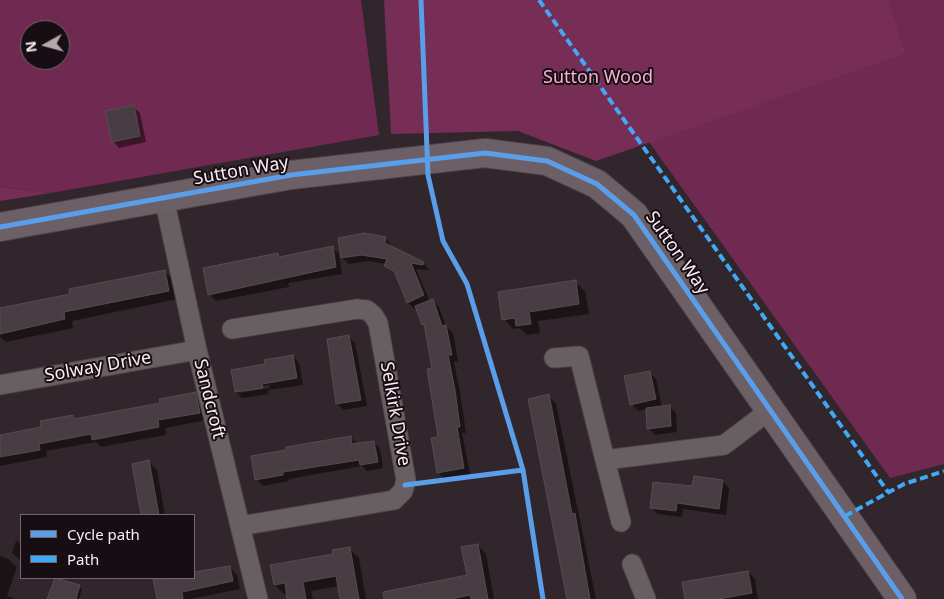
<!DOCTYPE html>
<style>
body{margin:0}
#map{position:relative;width:944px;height:599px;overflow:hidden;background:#31262b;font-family:"Noto Sans",sans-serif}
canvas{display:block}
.legend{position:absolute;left:20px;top:514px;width:175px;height:65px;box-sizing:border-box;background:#170e13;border:1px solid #72676c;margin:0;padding:6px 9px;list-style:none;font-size:15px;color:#faecf2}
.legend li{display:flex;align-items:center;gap:10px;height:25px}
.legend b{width:25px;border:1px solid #72676c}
.north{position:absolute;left:20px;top:20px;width:50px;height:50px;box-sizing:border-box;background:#170e13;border:1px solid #72676c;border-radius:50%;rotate:263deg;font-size:14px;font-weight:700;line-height:20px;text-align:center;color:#faecf2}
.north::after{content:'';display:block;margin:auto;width:18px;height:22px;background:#b4a7ac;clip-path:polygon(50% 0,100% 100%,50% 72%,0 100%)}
</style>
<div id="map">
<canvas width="944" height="599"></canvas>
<ul class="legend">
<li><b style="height:6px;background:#5a9eea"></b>Cycle path</li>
<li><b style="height:6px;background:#3fa9f5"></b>Path</li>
</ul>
<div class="north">N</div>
</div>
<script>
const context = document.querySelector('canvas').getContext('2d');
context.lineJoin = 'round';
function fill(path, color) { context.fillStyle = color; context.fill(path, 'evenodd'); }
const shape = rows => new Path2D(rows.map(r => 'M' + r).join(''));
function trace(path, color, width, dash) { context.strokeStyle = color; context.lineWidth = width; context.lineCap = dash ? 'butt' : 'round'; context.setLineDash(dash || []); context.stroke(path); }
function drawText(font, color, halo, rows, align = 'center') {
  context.font = font + ' "Noto Sans",sans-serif'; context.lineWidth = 4; context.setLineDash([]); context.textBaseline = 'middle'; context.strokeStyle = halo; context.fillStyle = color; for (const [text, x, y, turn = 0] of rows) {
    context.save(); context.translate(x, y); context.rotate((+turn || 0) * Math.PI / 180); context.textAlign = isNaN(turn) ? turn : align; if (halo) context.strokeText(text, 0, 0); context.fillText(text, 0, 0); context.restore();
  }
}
fill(shape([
 [0,0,361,0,379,135,51,193,0,187],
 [30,30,60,30,60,60,30,60],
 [889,0,944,0,944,464,890,478,649,142,906,54]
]), '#702a52');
fill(shape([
 [384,0,889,0,906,54,596,161,518,131,391,134],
 [0,187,51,193,0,201]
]), '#762d56');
fill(shape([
 [133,106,140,113,146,142,119,148,113,141],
 [386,238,392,247,423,263,430,270,416,269,430,302,433,301,439,307,446,326,453,333,458,361,454,362,461,398,466,433,462,433,470,474,444,479,438,472,440,438,433,369,426,328,417,308,414,309,408,302,396,274,386,264,369,261,349,264,342,258],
 [332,248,339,254,342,274,288,283,289,287,216,301,209,294,277,254,281,258],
 [164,271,173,280,177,299,72,321,73,328,6,342,0,337,0,309,71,295],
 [575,282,585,291,589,314,538,321,540,333,527,335,520,328,513,329,504,319],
 [348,336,355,343,367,406,344,410,337,404],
 [293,356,299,363,303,385,268,390,269,394,242,398,236,392,266,365],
 [269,385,269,388,239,393,239,390],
 [649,372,656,379,662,407,669,407,676,413,677,432,655,435,649,428,647,409,638,411,632,404],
 [195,393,203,401,207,420,165,428,166,435,101,447,96,442,46,451,47,457,0,466,0,436,42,428,73,416,77,420,161,404],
 [548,396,556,403,596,599,568,599],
 [351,437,358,445,373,442,380,448,383,468,367,471,362,466,289,479,289,481,263,486,256,479],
 [149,462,157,470,165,515,143,515,133,465],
 [723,482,729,488,726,515,683,509,682,517,658,514,651,508,693,488],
 [16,541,21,543,21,561,12,553],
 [478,545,486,554,494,599,392,599,468,576],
 [350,549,359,558,366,599,342,599,339,586,311,591,313,599,289,599,288,593,284,594,275,585],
 [0,556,8,559,17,567,7,596,15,599,0,599],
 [230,567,237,575,240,589,190,599,164,599,157,591,154,578,194,578,194,573],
 [748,572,755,579,758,599,686,599],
 [56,578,79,586,82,589,79,599,52,589]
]), '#0007');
const building = shape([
 [134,105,140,136,112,142,105,111,134,105],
 [364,233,386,237,385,243,424,262,423,265,411,263,424,295,407,303,394,271,384,266,387,259,361,255,341,258,338,238,364,233],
 [333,246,336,267,208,295,203,268,278,253,279,257,333,246],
 [165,270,169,291,64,312,65,319,0,334,0,308,70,294,69,289,165,270],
 [576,280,579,304,529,312,531,324,516,326,515,318,502,320,498,292,576,280],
 [433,299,442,326,446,325,452,355,448,355,455,390,460,427,457,427,464,468,437,473,431,438,438,437,427,369,432,368,424,324,422,325,415,306,433,299],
 [349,335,361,400,336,404,327,339,349,335],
 [293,355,297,378,262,384,263,388,235,392,231,370,265,364,264,360,293,355],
 [650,371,656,399,630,405,624,376,650,371],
 [196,392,200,413,158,420,159,427,92,440,91,434,39,444,40,450,0,457,0,435,41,427,40,421,73,415,74,419,160,403,159,399,196,392],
 [549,394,572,514,575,513,590,599,567,599,528,399,549,394],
 [670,405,671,426,647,429,646,408,670,405],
 [351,436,352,444,374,441,378,462,360,465,359,460,283,472,283,475,255,480,251,456,286,450,286,447,351,436],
 [149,460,159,515,141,515,132,464,149,460],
 [694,476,723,480,719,509,677,503,676,511,650,508,653,482,692,486,694,476],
 [478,544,488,599,471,599,470,595,451,599,384,599,383,592,467,575,461,547,478,544],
 [350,547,359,599,340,599,336,576,303,582,306,599,287,599,285,583,274,585,270,565,333,554,332,550,350,547],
 [230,566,233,581,182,592,183,599,157,599,153,579,194,578,194,572,230,566],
 [748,571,752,593,719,599,685,599,682,582,748,571],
 [55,578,80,585,76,599,47,599,55,578]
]);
fill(building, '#473d42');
trace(building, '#564c50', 1);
const street = shape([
 [164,198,197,350,258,599],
 [232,329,357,309,367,310,373,315,378,323,406,480,403,491,394,500,240,526],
 [554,358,579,356,605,460,724,445,770,410],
 [0,385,197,350],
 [605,460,621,522],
 [632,564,646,599]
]);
const secondary = shape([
 [0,227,291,175,485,153,547,161,597,184,634,215,902,599]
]);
trace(street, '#4d4448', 21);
trace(secondary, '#4d4448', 30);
trace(street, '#685f63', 19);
trace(secondary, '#6c6066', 28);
trace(shape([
 [539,0,888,492],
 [845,516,904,484,944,471]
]), '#3fa9f5', 4, [8, 4]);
trace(shape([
 [421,0,428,175,443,241,467,284,523,470],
 [0,227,291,175,485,153,547,161,597,184,634,215,902,599],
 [405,485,523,470,543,599]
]), '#5a9eea', 5);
drawText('18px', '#f6afd2', '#170e13', [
 ["Sutton Wood",598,78]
]);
drawText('18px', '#faecf2', '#170e13', [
 ["Sutton Way",241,171,-10],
 ["Sutton Way",677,253,55],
 ["Solway Drive",98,367,-10],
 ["Sandcroft",209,399,76],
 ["Selkirk Drive",395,414,80]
]);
</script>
